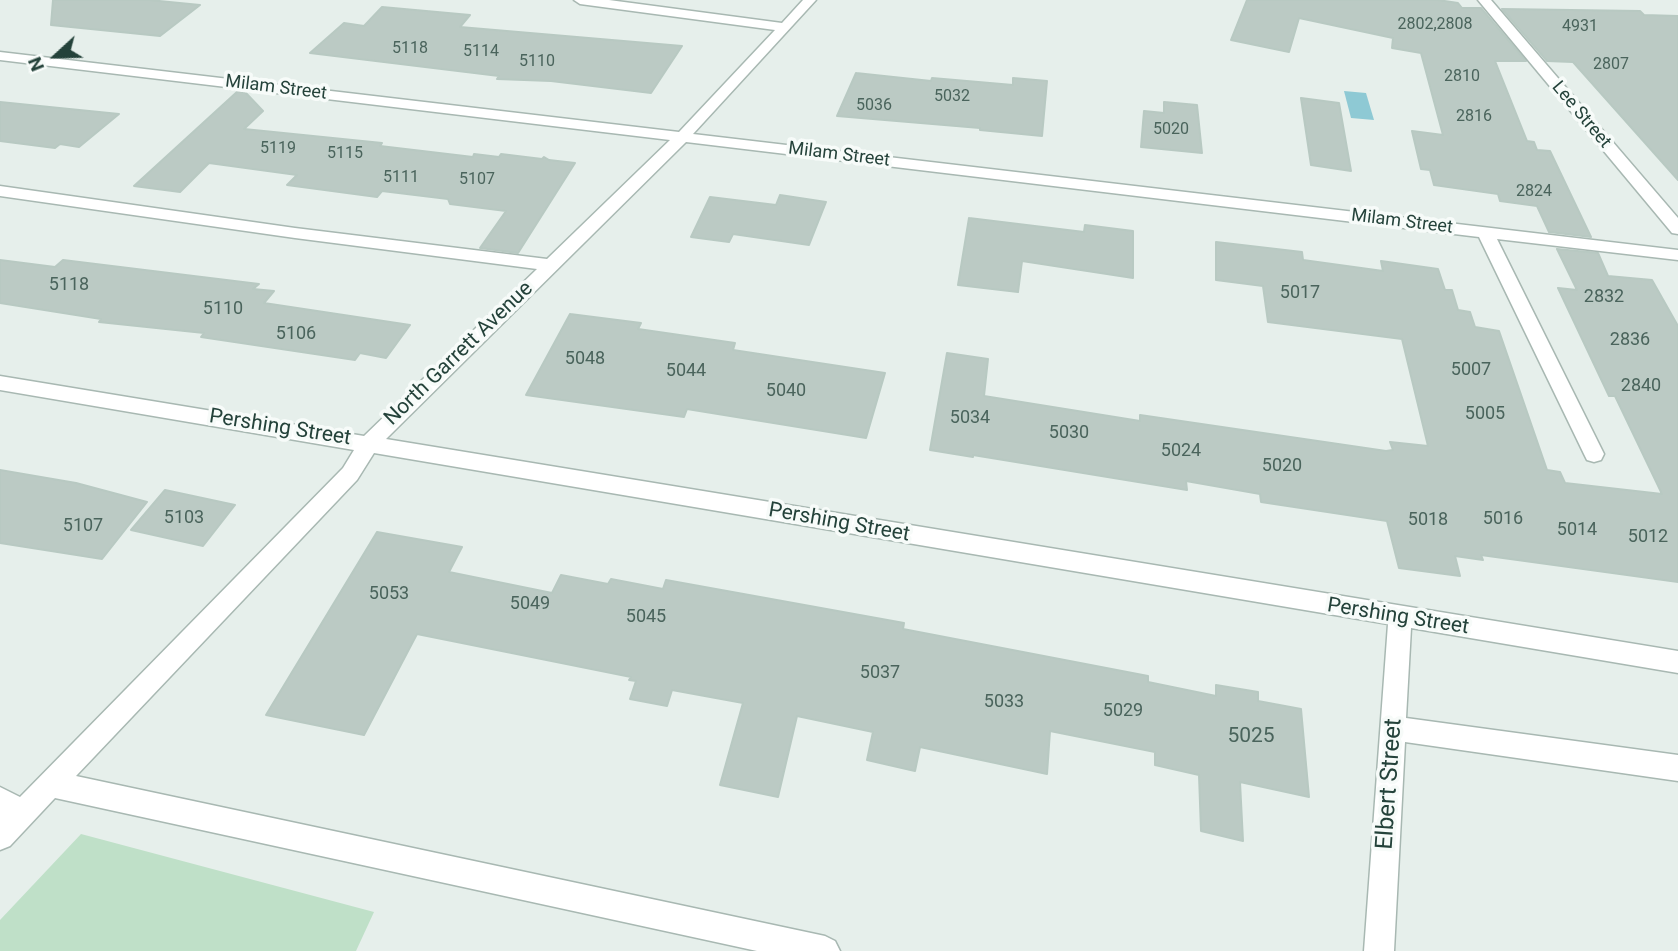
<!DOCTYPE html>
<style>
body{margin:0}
#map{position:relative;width:1678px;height:951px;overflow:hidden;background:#e6efeb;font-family:Roboto,sans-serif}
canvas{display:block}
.north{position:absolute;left:21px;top:21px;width:70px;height:70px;-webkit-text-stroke:5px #f7fbf9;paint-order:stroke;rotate:248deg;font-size:19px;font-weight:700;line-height:28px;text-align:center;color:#24423a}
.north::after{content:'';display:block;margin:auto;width:24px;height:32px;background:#24423a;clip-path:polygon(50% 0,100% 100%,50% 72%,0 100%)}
</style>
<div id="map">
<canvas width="1678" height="951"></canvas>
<div class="north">N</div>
</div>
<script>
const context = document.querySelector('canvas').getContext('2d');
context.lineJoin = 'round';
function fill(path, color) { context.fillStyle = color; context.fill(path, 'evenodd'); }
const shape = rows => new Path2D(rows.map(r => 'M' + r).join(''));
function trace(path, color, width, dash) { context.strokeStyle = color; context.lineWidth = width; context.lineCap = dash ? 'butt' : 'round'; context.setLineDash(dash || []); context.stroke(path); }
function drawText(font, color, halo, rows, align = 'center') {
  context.font = font + ' Roboto,sans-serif'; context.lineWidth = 7; context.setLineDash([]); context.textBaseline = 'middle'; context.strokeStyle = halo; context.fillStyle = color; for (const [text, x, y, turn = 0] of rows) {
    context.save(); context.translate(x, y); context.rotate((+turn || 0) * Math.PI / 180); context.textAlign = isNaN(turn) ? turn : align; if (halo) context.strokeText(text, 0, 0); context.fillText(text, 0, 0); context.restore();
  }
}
fill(shape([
 [81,834,374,912,356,951,0,951,0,920]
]), '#bfe0c8');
fill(shape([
 [1344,91,1366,93,1374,120,1351,118]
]), '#8ec9d4');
const building = shape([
 [53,0,149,0,200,5,160,36,51,25,53,0],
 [1247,0,1438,0,1458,3,1462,8,1481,8,1526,61,1495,61,1527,141,1534,142,1537,150,1550,151,1591,237,1549,232,1537,206,1500,201,1498,194,1434,185,1430,170,1421,169,1412,131,1443,135,1421,53,1392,48,1393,38,1299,18,1289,52,1231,40,1247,0],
 [382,7,470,15,460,27,682,46,651,93,551,81,497,79,499,76,310,53,344,23,364,26,382,7],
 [1502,9,1640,11,1644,15,1678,16,1678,180,1573,62,1547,61,1502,9],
 [856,73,931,81,932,78,1013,85,1013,78,1047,81,1042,136,980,130,980,128,837,116,856,73],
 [238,91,245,92,263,111,244,129,382,143,380,146,473,157,474,154,499,157,501,154,542,159,544,157,549,160,575,163,518,253,480,248,506,211,450,204,448,199,382,191,377,197,287,185,297,175,209,163,180,192,134,186,238,91],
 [1301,98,1339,103,1351,171,1311,165,1301,98],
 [0,102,119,114,79,147,60,144,55,148,0,141,0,102],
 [1164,102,1197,105,1202,153,1141,147,1144,111,1164,113,1164,102],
 [780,195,826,202,809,245,733,234,729,242,691,237,710,197,776,205,780,195],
 [969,218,1084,232,1085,225,1133,231,1133,278,1022,261,1018,292,958,285,969,218],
 [1216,242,1302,252,1303,260,1383,271,1381,261,1438,269,1445,290,1452,290,1458,310,1470,312,1475,327,1499,331,1547,470,1560,472,1565,483,1662,494,1615,396,1609,396,1558,288,1577,290,1557,249,1598,253,1608,276,1652,280,1678,326,1678,582,1481,555,1483,560,1455,556,1460,576,1399,568,1387,521,1261,502,1260,494,1186,481,1187,490,973,455,973,457,930,450,947,353,988,359,984,396,1140,421,1140,415,1386,451,1393,450,1390,442,1428,446,1402,339,1268,322,1263,286,1216,280,1216,242],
 [0,260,55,267,63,260,259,284,253,289,274,291,264,303,410,325,386,358,360,353,355,360,201,337,204,333,99,322,101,319,0,303,0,260],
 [570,314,641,323,638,329,735,343,733,350,885,373,866,438,687,409,684,417,526,395,570,314],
 [0,470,76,483,147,502,102,559,0,543,0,470],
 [165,490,235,505,203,546,131,530,165,490],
 [377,532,462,547,449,572,552,593,561,575,608,584,611,579,663,589,666,580,904,623,903,629,1148,676,1148,682,1216,696,1216,685,1258,692,1258,701,1301,709,1309,797,1240,782,1243,841,1201,831,1199,775,1155,765,1155,752,1050,731,1047,774,920,747,915,771,867,760,873,732,797,716,778,797,720,785,743,703,672,690,667,706,630,699,636,681,629,680,631,677,417,634,364,735,266,715,377,532]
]);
fill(building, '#bbcac4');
trace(building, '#b8c9c2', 2);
const minor = shape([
 [574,0,609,0,782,23,803,0,816,0,693,134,1678,250,1678,260,1497,239,1604,454,1601,460,1594,462,1587,460,1584,454,1479,237,686,142,386,439,1678,651,1678,673,1411,628,1406,718,1678,755,1678,781,1405,742,1394,951,1364,951,1388,624,374,453,357,480,76,776,825,936,835,941,840,951,757,951,55,798,10,846,0,850,0,787,20,797,343,468,354,450,0,390,0,376,364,436,537,269,295,238,0,196,0,186,295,228,547,259,670,140,0,60,0,52,679,132,775,30,580,4,574,0],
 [1478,0,1491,0,1678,218,1678,234,1672,233,1478,0]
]);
trace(minor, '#a8b8b2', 3);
fill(minor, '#fff');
drawText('16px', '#4a645c', null, [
 ["2802,2808",1435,25],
 ["4931",1580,27],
 ["5118",410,49],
 ["5114",481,52],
 ["5110",537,62],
 ["2807",1611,65],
 ["2810",1462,77],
 ["5032",952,97],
 ["5036",874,106],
 ["2816",1474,117],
 ["5020",1171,130],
 ["5119",278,149],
 ["5115",345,154],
 ["5111",401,178],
 ["5107",477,180],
 ["2824",1534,192]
]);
drawText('18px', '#24423a', '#f7fbf9', [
 ["Milam Street",276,88,7],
 ["Lee Street",1581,115,50],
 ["Milam Street",839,155,7],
 ["Milam Street",1402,222,7]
]);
drawText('18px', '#4a645c', null, [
 ["5118",69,285],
 ["5017",1300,293],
 ["2832",1604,297],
 ["5110",223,309],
 ["5106",296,334],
 ["2836",1630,340],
 ["5048",585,359],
 ["5007",1471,370],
 ["5044",686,371],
 ["2840",1641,386],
 ["5040",786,391],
 ["5005",1485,414],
 ["5034",970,418],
 ["5030",1069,433],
 ["5024",1181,451],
 ["5020",1282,466],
 ["5103",184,518],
 ["5016",1503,519],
 ["5018",1428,520],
 ["5107",83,526],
 ["5014",1577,530],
 ["5012",1648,537],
 ["5053",389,594],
 ["5049",530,604],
 ["5045",646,617],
 ["5037",880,673],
 ["5033",1004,702],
 ["5029",1123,711]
]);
drawText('21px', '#24423a', '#f7fbf9', [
 ["North Garrett Avenue",459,354,-44],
 ["Pershing Street",280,428,9],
 ["Pershing Street",839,523,10],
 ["Pershing Street",1398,617,9]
]);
drawText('21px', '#4a645c', null, [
 ["5025",1251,737]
]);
drawText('24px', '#24423a', '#f7fbf9', [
 ["Elbert Street",1390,784,-86]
]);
</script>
